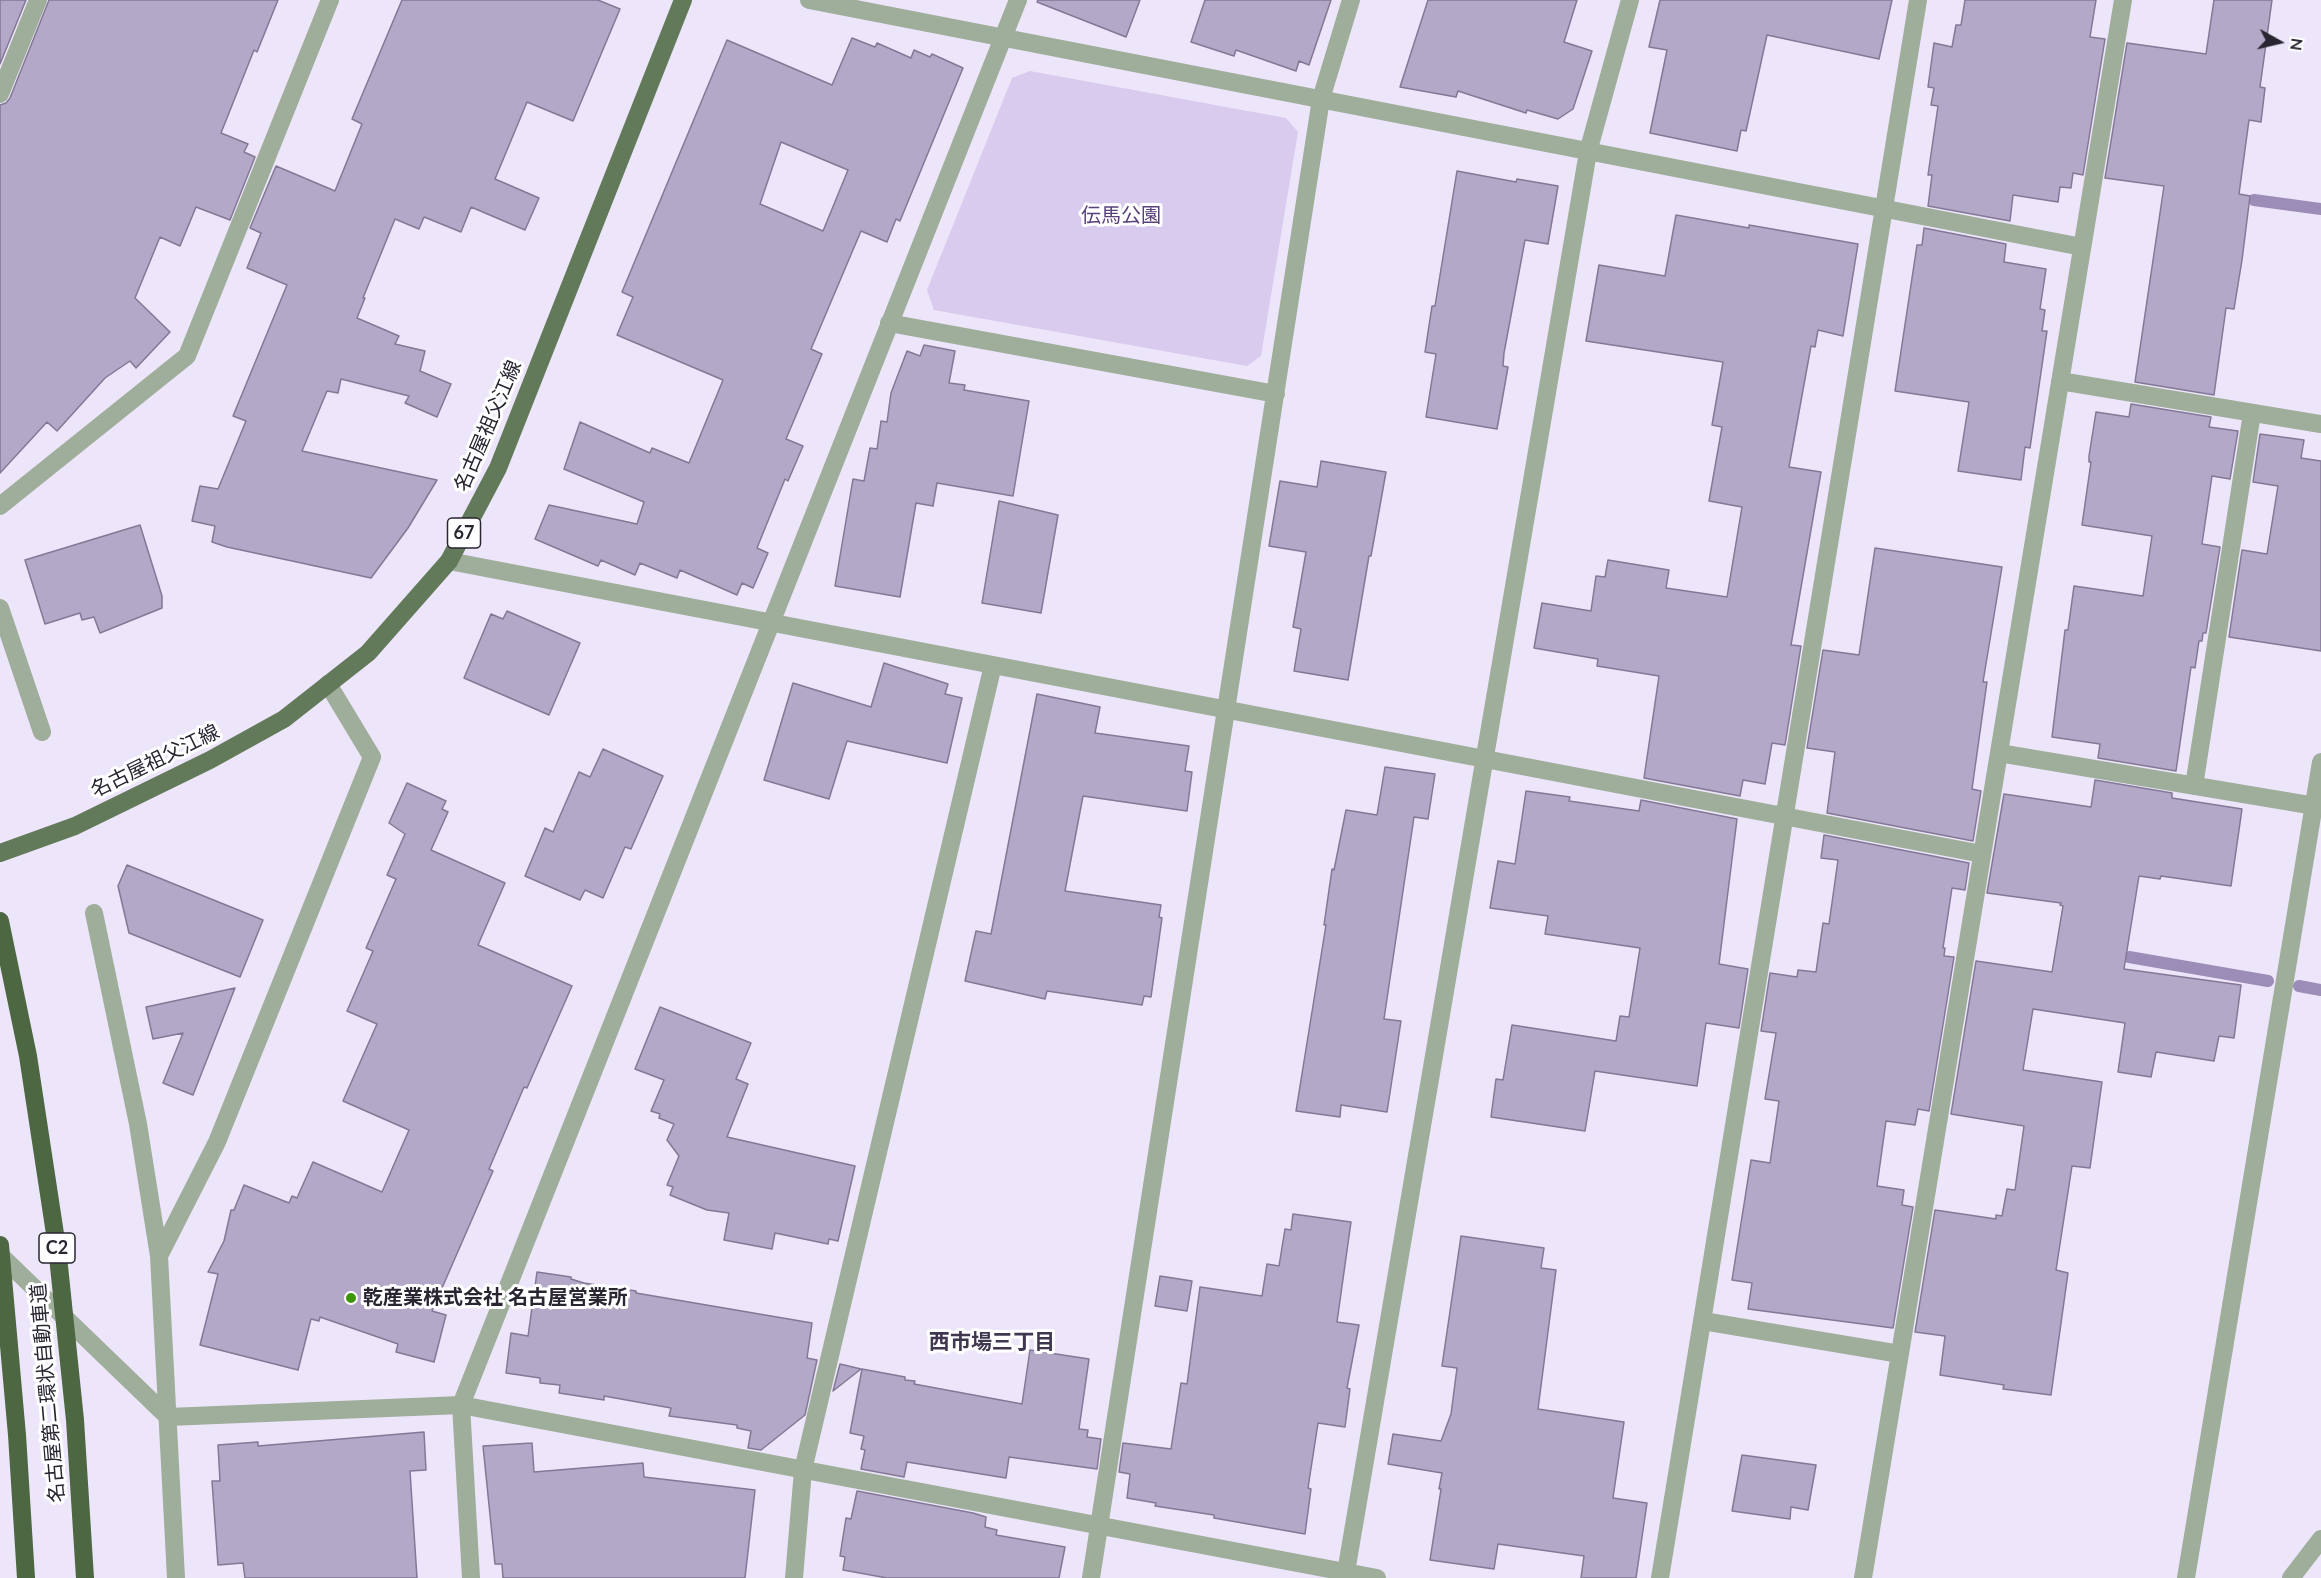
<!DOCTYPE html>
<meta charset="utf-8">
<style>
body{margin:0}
#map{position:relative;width:2321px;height:1578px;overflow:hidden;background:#ede6fa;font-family:Lato,sans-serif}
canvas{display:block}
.north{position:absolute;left:2249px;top:12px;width:60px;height:60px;-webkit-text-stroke:4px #fff;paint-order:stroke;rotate:98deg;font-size:16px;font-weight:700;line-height:24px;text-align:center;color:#292531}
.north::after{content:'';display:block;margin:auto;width:21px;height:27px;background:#292531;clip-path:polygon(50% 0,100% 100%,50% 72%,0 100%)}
</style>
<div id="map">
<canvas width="2321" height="1578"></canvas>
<div class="north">N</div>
</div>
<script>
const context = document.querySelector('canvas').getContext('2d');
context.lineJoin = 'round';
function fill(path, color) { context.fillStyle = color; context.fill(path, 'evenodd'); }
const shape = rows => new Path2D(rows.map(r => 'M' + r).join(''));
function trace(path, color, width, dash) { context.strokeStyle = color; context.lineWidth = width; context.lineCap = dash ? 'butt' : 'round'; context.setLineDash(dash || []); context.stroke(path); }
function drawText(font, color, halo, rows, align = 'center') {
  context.font = font + ' Lato,"Noto Sans JP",sans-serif'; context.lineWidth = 6; context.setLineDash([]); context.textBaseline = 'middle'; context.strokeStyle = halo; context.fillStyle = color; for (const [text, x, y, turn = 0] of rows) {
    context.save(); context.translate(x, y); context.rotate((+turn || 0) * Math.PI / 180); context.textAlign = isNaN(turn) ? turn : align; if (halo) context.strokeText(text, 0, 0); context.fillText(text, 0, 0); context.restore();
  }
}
fill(shape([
 [1030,71,1286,118,1298,132,1261,356,1247,366,934,310,927,290,1012,78]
]), '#d8cbee');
trace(shape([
 [2254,200,2321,209],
 [2129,957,2268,981],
 [2299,986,2321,990]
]), '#9c8cb8', 12);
const building = shape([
 [0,0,26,0,0,64,0,0],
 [49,0,278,0,257,52,254,50,221,133,248,144,244,152,255,157,230,220,196,207,180,246,160,237,135,298,170,332,136,368,130,361,105,378,57,431,47,422,0,473,0,105,6,103,10,98,49,0],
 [402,0,598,0,620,9,573,121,527,102,495,179,539,198,525,230,471,207,461,232,424,217,419,229,395,219,363,298,365,298,357,318,399,336,395,344,425,351,420,371,451,384,437,417,405,403,409,396,341,379,338,393,327,391,302,451,437,480,408,528,371,578,227,547,212,542,215,526,192,521,200,486,218,489,246,421,233,416,287,285,247,268,261,233,250,228,276,166,335,191,362,124,352,119,402,0],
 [1038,0,1140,0,1126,37,1037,2,1038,0],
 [1205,0,1331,0,1309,65,1299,61,1296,71,1236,50,1234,56,1191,42,1205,0],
 [1428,0,1577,0,1564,42,1592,51,1573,109,1558,119,1527,110,1526,113,1458,91,1456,97,1400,87,1428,0],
 [1660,0,1892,0,1879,59,1767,35,1746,131,1741,130,1737,151,1650,133,1667,50,1649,47,1660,0],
 [1965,0,2096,0,2090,37,2105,39,2083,175,2073,173,2071,188,2060,187,2058,202,2013,195,2010,221,1928,206,1932,175,1928,175,1938,106,1931,105,1934,88,1928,87,1934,43,1952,47,1956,25,1961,25,1965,0],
 [2214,0,2272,0,2260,87,2265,88,2261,122,2249,120,2239,194,2250,196,2242,260,2234,309,2226,308,2214,395,2135,382,2164,186,2105,178,2127,43,2206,54,2214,0],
 [852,38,875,47,877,43,911,58,914,50,930,57,932,54,963,68,900,221,896,219,887,242,861,231,811,349,822,354,786,439,803,446,788,481,785,479,757,548,768,553,753,588,742,583,737,595,680,570,677,578,640,563,635,575,601,560,598,566,535,539,549,505,637,524,644,502,564,469,580,422,650,453,652,448,689,463,723,380,617,335,633,297,622,292,727,40,832,85,852,38],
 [781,142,848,170,823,231,760,204,781,142],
 [1457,171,1516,182,1517,179,1558,186,1548,244,1525,240,1504,353,1503,366,1508,367,1497,429,1426,417,1436,354,1425,352,1432,306,1435,306,1457,171],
 [1676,215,1749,228,1749,225,1858,244,1843,336,1818,330,1815,347,1811,346,1789,467,1821,472,1791,645,1801,646,1785,745,1772,743,1765,784,1743,780,1740,796,1644,778,1659,676,1597,666,1598,659,1534,648,1542,603,1591,611,1596,576,1605,577,1608,560,1669,570,1666,588,1727,597,1742,507,1709,501,1722,427,1712,425,1723,362,1586,341,1599,265,1665,276,1676,215],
 [1924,228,2006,244,2004,262,2046,269,2040,309,2045,310,2042,331,2047,331,2030,448,2025,447,2021,480,1958,471,1969,402,1895,391,1917,245,1922,245,1924,228],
 [924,345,955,351,949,383,965,385,964,390,1029,401,1013,496,937,483,933,506,916,503,900,597,835,586,853,479,864,481,870,448,877,449,881,421,887,422,891,393,907,351,920,356,924,345],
 [2131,404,2211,417,2209,427,2238,431,2230,479,2212,476,2202,544,2220,547,2206,633,2203,633,2202,641,2199,641,2195,668,2191,667,2176,771,2098,758,2100,744,2052,737,2065,630,2068,630,2074,586,2143,596,2152,536,2082,525,2091,462,2089,462,2089,456,2096,412,2129,417,2131,404],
 [2260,434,2304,440,2301,458,2321,461,2321,651,2229,637,2242,550,2267,554,2278,486,2253,482,2260,434],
 [1321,461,1386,472,1371,556,1369,556,1348,680,1294,671,1301,629,1293,627,1306,552,1269,546,1280,481,1317,487,1321,461],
 [999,501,1058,515,1041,613,982,603,999,501],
 [140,525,162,596,162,608,100,633,94,617,82,620,80,613,45,624,25,560,140,525],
 [1875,548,2002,567,1983,682,1987,682,1972,789,1981,791,1973,841,1827,813,1835,752,1807,748,1823,650,1859,655,1875,548],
 [507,611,580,643,549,715,464,678,491,614,503,619,507,611],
 [884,663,948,684,945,694,962,698,947,763,847,741,829,799,764,780,793,683,871,707,884,663],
 [1037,694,1100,707,1095,733,1189,746,1185,771,1192,772,1187,811,1083,796,1065,891,1161,905,1159,917,1162,918,1151,997,1144,996,1142,1005,1047,991,1045,999,965,981,976,931,991,934,1037,694],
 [603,749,663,776,631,849,625,847,603,898,585,890,580,900,525,876,545,828,553,832,579,772,590,777,603,749],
 [1385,767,1435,774,1428,819,1414,817,1384,1019,1401,1021,1387,1112,1341,1105,1340,1117,1296,1111,1326,925,1324,925,1332,869,1334,870,1346,810,1377,815,1385,767],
 [2095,780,2172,793,2172,798,2242,809,2231,886,2161,876,2160,879,2139,876,2124,969,2241,985,2234,1038,2219,1036,2214,1061,2156,1052,2151,1077,2118,1072,2125,1023,2033,1009,2023,1070,2102,1082,2090,1168,2072,1166,2056,1270,2068,1273,2051,1395,2003,1389,2004,1385,1940,1375,1945,1336,1915,1332,1935,1210,1996,1219,1996,1215,2002,1216,2007,1189,2015,1190,2024,1126,1951,1114,1976,961,2052,972,2063,906,2060,905,2061,903,1987,893,2004,794,2091,807,2095,780],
 [407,783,446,801,442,809,448,812,431,850,505,883,478,945,572,986,527,1088,524,1087,489,1169,493,1171,432,1311,446,1315,434,1362,396,1352,398,1344,320,1317,319,1321,311,1319,298,1370,200,1345,218,1274,208,1272,224,1241,231,1210,234,1210,244,1185,289,1203,292,1196,297,1198,313,1162,382,1192,409,1130,343,1101,377,1024,347,1011,373,951,366,948,396,879,387,875,405,834,389,823,407,783],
 [1526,791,1570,797,1569,801,1639,811,1641,800,1737,819,1719,964,1748,969,1739,1028,1706,1023,1697,1086,1595,1071,1585,1131,1491,1117,1496,1079,1503,1080,1512,1025,1616,1041,1620,1016,1629,1017,1640,948,1545,934,1548,916,1490,908,1498,861,1515,864,1526,791],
 [1824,835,1969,863,1965,890,1952,888,1943,948,1945,948,1944,956,1954,957,1929,1111,1918,1109,1915,1125,1886,1121,1877,1186,1904,1190,1902,1205,1913,1207,1893,1328,1748,1309,1752,1283,1732,1280,1751,1160,1770,1163,1779,1101,1765,1099,1776,1033,1761,1031,1770,973,1797,977,1798,970,1816,972,1823,923,1829,924,1838,860,1821,858,1824,835],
 [127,865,263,920,240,977,129,933,118,886,127,865],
 [235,988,193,1095,163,1083,183,1033,153,1039,146,1007,235,988],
 [660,1007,751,1043,736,1079,748,1084,727,1137,855,1166,838,1241,829,1239,828,1244,775,1233,772,1249,724,1240,729,1213,707,1210,670,1195,673,1187,667,1185,679,1156,667,1140,674,1124,659,1118,660,1114,651,1111,664,1080,635,1069,660,1007],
 [1293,1214,1351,1222,1337,1322,1359,1325,1347,1388,1350,1389,1345,1427,1318,1423,1308,1488,1311,1489,1305,1534,1214,1518,1214,1515,1155,1506,1156,1503,1127,1498,1130,1474,1119,1472,1123,1443,1171,1449,1181,1383,1187,1384,1200,1287,1262,1296,1267,1264,1279,1266,1285,1229,1291,1230,1293,1214],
 [1461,1236,1544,1248,1541,1268,1556,1270,1538,1409,1624,1422,1613,1498,1647,1503,1636,1578,1581,1578,1584,1556,1498,1544,1494,1569,1430,1560,1441,1489,1439,1489,1442,1473,1388,1464,1393,1434,1441,1441,1451,1414,1457,1368,1442,1366,1461,1236],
 [537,1272,571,1277,571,1279,584,1283,636,1291,636,1293,812,1323,807,1358,817,1360,805,1415,761,1450,748,1448,751,1431,737,1428,737,1425,669,1416,671,1408,604,1396,604,1400,559,1393,560,1385,540,1383,540,1378,506,1373,511,1333,528,1336,537,1272],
 [1160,1276,1192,1281,1187,1311,1155,1306,1160,1276],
 [1030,1350,1089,1359,1079,1429,1088,1430,1087,1437,1101,1439,1097,1469,1009,1457,1006,1478,907,1462,904,1477,861,1469,865,1450,861,1449,864,1436,850,1433,862,1369,905,1377,905,1380,915,1381,914,1384,1022,1404,1030,1350],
 [840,1364,861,1369,833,1391,840,1364],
 [424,1432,426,1470,410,1471,417,1578,245,1578,243,1563,218,1565,212,1481,220,1481,218,1445,258,1442,258,1446,424,1432],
 [532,1443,534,1472,643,1463,644,1477,755,1490,745,1578,503,1578,502,1564,495,1564,483,1446,532,1443],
 [1742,1455,1816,1465,1808,1510,1791,1507,1790,1519,1732,1511,1742,1455],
 [857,1491,973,1513,986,1517,985,1527,997,1530,996,1535,1065,1547,1059,1578,887,1578,843,1570,845,1557,840,1556,846,1518,851,1519,857,1491]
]);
fill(building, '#b3a8c7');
trace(building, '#837895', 1.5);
trace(shape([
 [809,0,2082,247],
 [0,94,38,0],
 [889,323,1276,394],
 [2060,381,2321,424],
 [0,506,187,356,330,0],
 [449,561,1982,854],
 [0,608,42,732],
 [1999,753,2321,807],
 [2194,786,2252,413],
 [94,913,138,1124,159,1256,176,1578],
 [0,1255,168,1417,461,1405,1377,1578],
 [159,1256,217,1142,372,757,328,684],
 [1703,1321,1900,1354],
 [471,1578,461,1405,1018,0],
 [794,1578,803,1470,993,665],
 [1091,1578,1321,99,1351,0],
 [1345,1578,1588,152,1630,0],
 [1660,1578,1918,0],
 [1863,1578,2123,0],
 [2186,1578,2321,762],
 [2291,1578,2321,1539]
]), '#9fad9b', 18);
trace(shape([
 [0,853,75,826,210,760,284,719,368,653,449,561,498,468,683,0]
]), '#627a5a', 18);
trace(shape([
 [0,921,28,1056,57,1247,75,1420,85,1578],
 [0,1245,17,1435,26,1578]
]), '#4c6742', 18);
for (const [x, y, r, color] of [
 [351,1298,6,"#3e9506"]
]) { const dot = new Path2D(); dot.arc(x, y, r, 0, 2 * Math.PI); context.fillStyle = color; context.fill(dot); trace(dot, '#fff', 2); }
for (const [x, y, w] of [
 [464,533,33],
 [57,1248,36]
]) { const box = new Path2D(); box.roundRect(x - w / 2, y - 15, w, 30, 4.5); context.fillStyle = '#fff'; context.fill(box); trace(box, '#292531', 1.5); }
drawText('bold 18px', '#292531', null, [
 ["67",464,533],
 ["C2",57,1248]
]);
drawText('20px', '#59417b', '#fff', [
 ["伝馬公園",1121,216]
]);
drawText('20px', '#292531', '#fff', [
 ["名古屋祖父江線",488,426,-67],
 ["名古屋祖父江線",155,761,-26],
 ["名古屋第二環状自動車道",48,1393,-95]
]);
drawText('bold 20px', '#292531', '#fff', [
 ["乾産業株式会社 名古屋営業所",363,1298]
], 'left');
drawText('bold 21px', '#403650', '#fff', [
 ["西市場三丁目",992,1342]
]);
</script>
